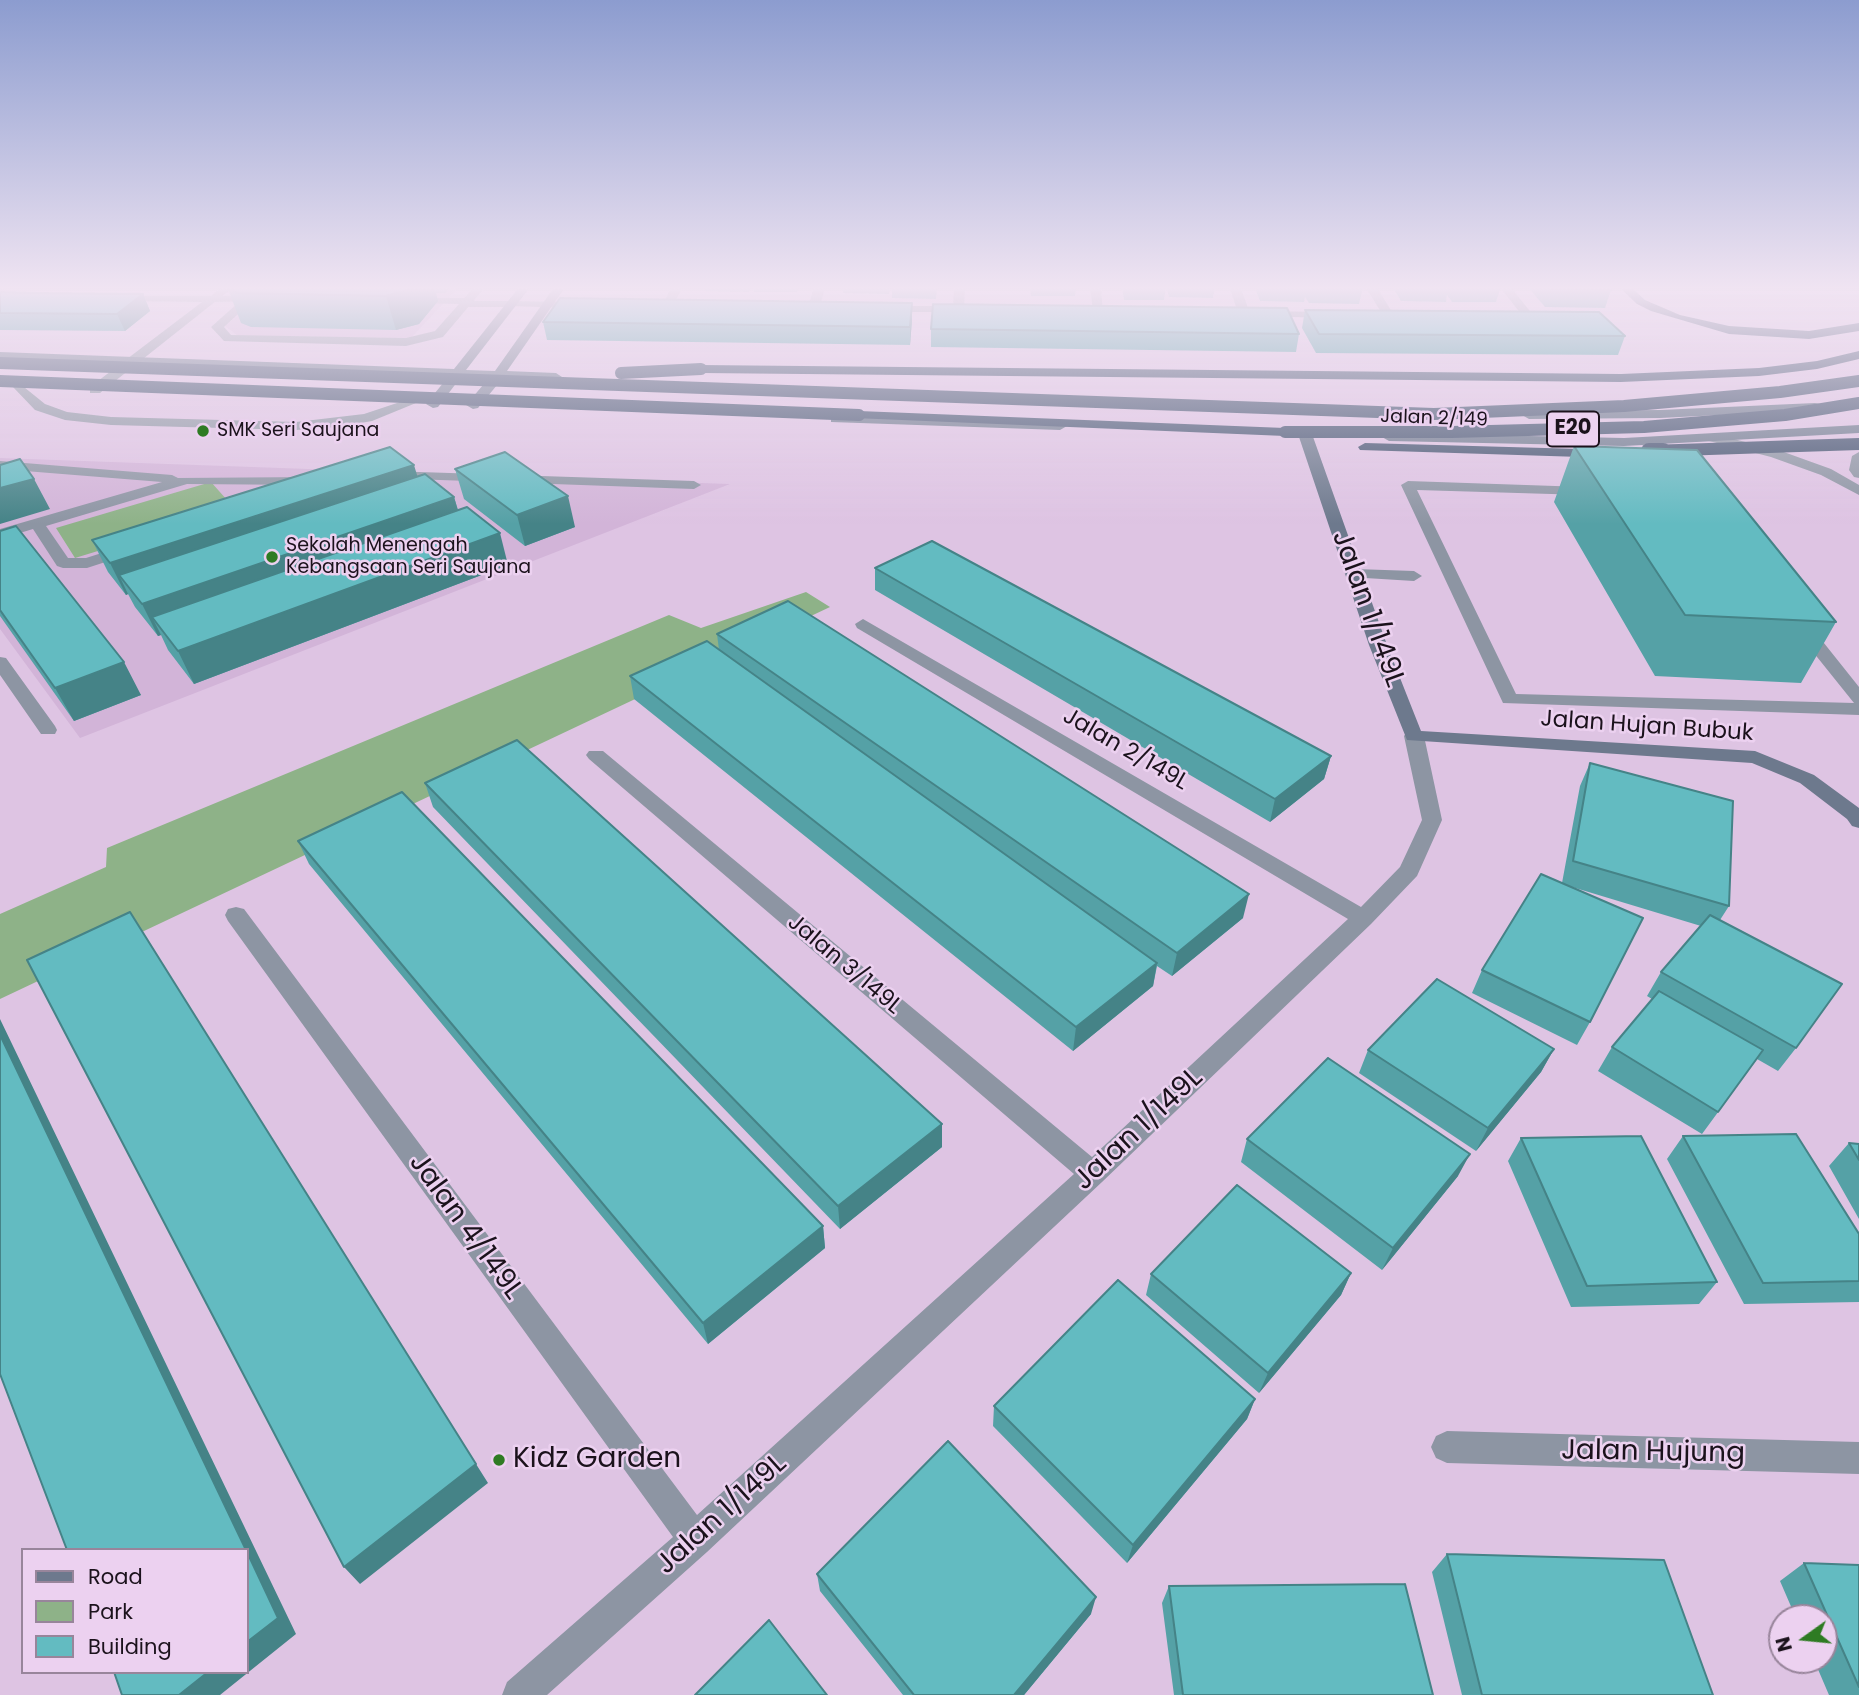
<!DOCTYPE html>
<style>
body{margin:0}
#map{position:relative;width:1859px;height:1695px;overflow:hidden;background:#dec4e3;font-family:Poppins,sans-serif}
canvas{display:block}
.legend{position:absolute;left:21px;top:1548px;width:228px;height:126px;box-sizing:border-box;background:#ecd1f0;border:2px solid #98859b;margin:0;padding:9px 12px;list-style:none;font-size:21px;color:#1b121c}
.legend li{display:flex;align-items:center;gap:14px;height:35px}
.legend b{width:35px;border:2px solid #98859b}
.north{position:absolute;left:1768px;top:1604px;width:70px;height:70px;box-sizing:border-box;background:#ecd1f0;border:2px solid #98859b;border-radius:50%;rotate:255deg;font-size:19px;font-weight:700;line-height:28px;text-align:center;color:#1b121c}
.north::after{content:'';display:block;margin:auto;width:24px;height:32px;background:#2e7b23;clip-path:polygon(50% 0,100% 100%,50% 72%,0 100%)}
</style>
<div id="map">
<canvas width="1859" height="1695"></canvas>
<ul class="legend">
<li><b style="height:9px;background:#6d798d"></b>Road</li>
<li><b style="height:19px;background:#8eb288"></b>Park</li>
<li><b style="height:19px;background:#63bbc1"></b>Building</li>
</ul>
<div class="north">N</div>
</div>
<script>
const context = document.querySelector('canvas').getContext('2d');
context.lineJoin = 'round';
function fill(path, color) { context.fillStyle = color; context.fill(path, 'evenodd'); }
const shape = rows => new Path2D(rows.map(r => 'M' + r).join(''));
function trace(path, color, width, dash) { context.strokeStyle = color; context.lineWidth = width; context.lineCap = dash ? 'butt' : 'round'; context.setLineDash(dash || []); context.stroke(path); }
function drawText(font, color, halo, rows, align = 'center') {
  context.font = font + ' Poppins,sans-serif'; context.lineWidth = 5; context.setLineDash([]); context.textBaseline = 'middle'; context.strokeStyle = halo; context.fillStyle = color; for (const [text, x, y, turn = 0] of rows) {
    context.save(); context.translate(x, y); context.rotate((+turn || 0) * Math.PI / 180); context.textAlign = isNaN(turn) ? turn : align; if (halo) context.strokeText(text, 0, 0); context.fillText(text, 0, 0); context.restore();
  }
}
fill(shape([
 [273,286,460,286,411,338,238,336,225,326],
 [0,458,730,484,80,738,0,629]
]), '#d2b4d8');
fill(shape([
 [211,482,235,509,75,558,56,528],
 [806,592,830,607,0,999,0,914,106,867,107,848,669,615,701,628]
]), '#8eb288');
fill(shape([
 [260,296,266,299,264,301,214,302,208,299,214,296,260,296],
 [408,298,470,298,475,301,512,301,518,304,512,307,467,307,462,304,412,303,408,302,408,298],
 [19,383,45,404,67,412,111,417,296,422,364,414,409,399,416,403,372,421,338,427,296,430,111,425,65,420,35,410,13,387,19,383],
 [0,461,172,475,178,478,312,477,319,481,312,485,187,484,46,526,68,558,86,558,127,545,135,550,133,553,87,568,63,568,57,566,33,529,0,539,0,529,162,482,0,469,0,461],
 [389,471,694,481,701,485,694,489,384,478,384,472,389,471],
 [1408,481,1585,487,1592,491,1585,495,1417,490,1516,694,1854,703,1793,627,1802,622,1808,623,1859,687,1859,715,1503,703,1401,485,1408,481],
 [1355,569,1414,571,1422,576,1414,581,1349,577,1347,574,1349,571,1355,569],
 [0,657,6,658,55,726,57,730,55,734,41,734,0,675,0,657]
]), '#8d95a3');
fill(shape([
 [0,286,10,286,0,292,0,286],
 [223,286,235,286,100,393,90,393,90,387,202,302,118,301,112,298,114,296,211,296,223,286],
 [257,286,269,286,224,327,231,335,406,338,435,331,475,286,486,286,443,337,406,346,224,341,211,327,257,286],
 [672,286,683,286,672,308,664,308,662,306,672,286],
 [814,286,825,286,820,308,814,311,808,308,814,286],
 [954,286,965,286,964,312,883,312,877,309,883,306,953,306,954,286],
 [1090,286,1101,286,1103,314,1093,312,1090,286],
 [1229,286,1240,286,1250,313,1248,315,1238,313,1229,286],
 [1365,286,1376,286,1394,315,1392,317,1384,317,1365,286],
 [1499,286,1510,286,1533,315,1533,319,1525,319,1499,286],
 [512,301,571,302,577,305,571,308,508,306,508,302,512,301],
 [1261,311,1331,312,1337,315,1331,318,1257,316,1257,312,1261,311],
 [1714,434,1781,451,1831,469,1859,485,1859,495,1821,475,1771,457,1709,441,1709,435,1714,434],
 [1859,452,1859,478,1854,477,1849,470,1852,456,1859,452],
 [863,619,1361,907,1400,867,1422,820,1404,736,1407,732,1414,730,1424,736,1442,820,1417,876,1371,924,1102,1182,707,1552,547,1695,502,1695,507,1682,673,1537,228,921,225,915,228,909,236,907,244,909,697,1515,1074,1174,589,759,586,755,589,751,603,751,1092,1157,1348,919,857,628,855,624,863,619],
 [1447,1431,1859,1442,1859,1474,1447,1463,1436,1458,1431,1447,1436,1436,1447,1431]
]), '#8d95a3');
fill(shape([
 [520,286,531,286,466,370,495,371,555,286,566,286,507,371,556,373,562,377,556,381,502,379,478,408,473,409,466,405,489,378,461,377,438,407,433,408,426,404,448,377,0,360,0,352,454,369,520,286],
 [1815,403,1820,404,1820,410,1660,418,1529,419,1522,415,1529,411,1660,410,1815,403],
 [836,415,1060,422,1067,426,1060,430,831,422,831,416,836,415],
 [1859,425,1859,433,1624,446,1389,441,1382,437,1389,433,1624,438,1859,425],
 [1305,430,1312,434,1387,645,1421,731,1755,751,1814,775,1859,808,1859,828,1852,826,1847,819,1800,783,1752,763,1407,740,1369,645,1298,434,1305,430]
]), '#6d798d');
fill(shape([
 [1618,286,1630,286,1645,300,1680,315,1729,326,1809,331,1859,323,1859,331,1809,339,1729,334,1651,311,1637,304,1618,286],
 [1859,351,1859,359,1817,369,1759,376,1621,382,701,373,695,369,701,365,1621,374,1759,368,1817,361,1859,351],
 [859,411,1285,428,1292,432,1285,436,854,418,852,415,859,411],
 [1365,443,1581,449,1588,453,1581,457,1360,450,1358,447,1365,443]
]), '#43536f');
trace(shape([
 [0,363,1434,414,1624,406,1780,392,1859,381],
 [621,373,701,369],
 [0,381,859,415],
 [1285,432,1451,432,1644,427,1785,415,1859,403],
 [1649,451,1859,444]
]), '#43536f', 12);
trace(shape([
 [1649,451,1663,451]
]), '#43536f', 16);
fill(shape([
 [231,286,451,286,445,293,436,293,438,301,419,324,396,330,251,327,241,323,228,289],
 [705,286,751,286,749,292,705,291],
 [753,286,799,286,797,292,754,292],
 [843,286,890,286,889,294,843,293],
 [892,286,937,286,936,299,892,298],
 [1030,286,1076,286,1075,296,1031,296],
 [1122,286,1166,286,1164,300,1124,300],
 [1166,286,1215,286,1213,298,1169,297],
 [1254,286,1363,286,1363,287,1359,304,1309,303,1305,297,1304,302,1260,301],
 [1392,286,1501,286,1496,302,1452,302,1447,295,1446,302,1401,301],
 [1527,286,1607,286,1611,290,1605,308,1545,307],
 [0,292,37,293,143,294,150,311,125,331,0,330],
 [1305,310,1625,336,1618,355,1316,353,1302,328],
 [912,320,910,345,547,340,543,322],
 [931,329,1299,334,1296,352,931,347],
 [1574,446,1836,622,1801,683,1655,676,1554,502],
 [455,469,575,527,525,546,464,499],
 [417,477,454,497,458,510,508,565,194,684,168,650,161,635,158,636,135,607,128,594,126,595,108,572,92,540],
 [0,531,141,695,74,721,0,616],
 [875,568,1331,756,1324,779,1270,822,875,590],
 [717,634,1243,918,1172,976,1157,966,1153,986,1073,1051,634,699,630,676,719,650],
 [1590,763,1729,906,1720,920,1796,1048,1778,1071,1757,1059,1702,1134,1598,1071,1612,1047,1652,999,1647,996,1661,972,1701,926,1572,887,1590,1022,1577,1045,1472,993,1482,970,1562,883,1580,786],
 [425,783,942,1147,840,1229,433,807],
 [298,841,823,1226,825,1248,708,1344,309,864],
 [1554,1049,1541,1072,1476,1151,1359,1073,1368,1050],
 [1683,1136,1859,1234,1859,1302,1744,1304,1667,1159],
 [1521,1138,1717,1282,1699,1304,1571,1307,1508,1161],
 [1247,1139,1458,1176,1382,1270,1241,1162],
 [1849,1143,1859,1144,1859,1219,1829,1166],
 [1351,1273,1341,1295,1259,1393,1146,1295,1151,1274],
 [1255,1399,1247,1419,1127,1563,993,1426,994,1406],
 [1447,1554,1713,1695,1462,1695,1432,1572],
 [1804,1563,1859,1565,1859,1695,1829,1695,1814,1660,1824,1660,1824,1618,1796,1618,1780,1581],
 [817,1574,1091,1614,1024,1695,903,1695,820,1591],
 [1169,1586,1433,1695,1174,1695,1162,1603]
]), '#55a1a6');
fill(shape([
 [413,286,434,286,438,301,419,324,396,330,386,296],
 [443,286,451,286,445,293],
 [143,294,150,311,125,331,117,314],
 [912,303,912,320,910,345,910,327],
 [414,465,423,495,119,575,128,594,126,595,110,563],
 [34,479,50,509,0,524,0,488],
 [568,496,575,527,525,546,517,515],
 [454,497,463,528,152,617,161,635,158,636,142,604],
 [500,533,508,565,194,684,178,651],
 [124,662,141,695,74,721,55,688],
 [1331,756,1324,779,1270,822,1275,799],
 [1249,894,1243,918,1172,976,1177,953],
 [1157,963,1153,986,1073,1051,1076,1027],
 [0,1019,296,1634,220,1695,179,1695,208,1672,247,1672,247,1550,246,1550,0,1035],
 [1554,1049,1541,1072,1476,1151,1488,1128],
 [942,1124,942,1147,840,1229,838,1206],
 [1470,1154,1458,1176,1382,1270,1393,1248],
 [823,1226,825,1248,708,1344,703,1323],
 [1351,1273,1341,1295,1259,1393,1268,1373],
 [1255,1399,1247,1419,1127,1563,1133,1545],
 [476,1464,488,1483,360,1584,344,1567],
 [1096,1597,1091,1614,1024,1695,1014,1695]
]), '#458387');
const building = shape([
 [231,286,413,286,410,289,386,296,239,293,228,289,231,286],
 [1548,286,1607,286,1611,290,1551,289,1548,286],
 [0,292,37,293,143,294,117,314,0,313,0,292],
 [560,298,912,303,910,327,543,322,560,298],
 [933,304,1287,308,1299,334,931,329,933,304],
 [1305,310,1599,312,1625,336,1319,334,1305,310],
 [1574,446,1697,450,1836,622,1685,615,1574,446],
 [390,447,414,465,110,563,92,540,390,447],
 [505,452,568,496,517,515,455,469,505,452],
 [20,459,34,479,0,488,0,465,20,459],
 [425,474,454,497,142,604,119,575,425,474],
 [467,507,500,533,178,651,152,617,467,507],
 [16,526,124,662,55,688,0,610,0,531,16,526],
 [932,541,1331,756,1275,799,875,568,932,541],
 [788,601,1249,894,1177,953,717,634,788,601],
 [707,641,1157,963,1076,1027,630,676,707,641],
 [517,740,942,1124,838,1206,425,783,517,740],
 [1590,763,1733,801,1729,906,1573,861,1590,763],
 [402,792,823,1226,703,1323,298,841,402,792],
 [1541,874,1643,918,1590,1022,1482,970,1541,874],
 [130,912,476,1464,344,1567,27,960,130,912],
 [1710,915,1842,984,1796,1048,1661,972,1710,915],
 [1437,979,1554,1049,1488,1128,1368,1050,1437,979],
 [1659,991,1763,1050,1718,1112,1612,1047,1659,991],
 [0,1035,246,1550,67,1550,0,1374,0,1035],
 [1328,1058,1470,1154,1393,1248,1247,1139,1328,1058],
 [1796,1134,1859,1234,1859,1281,1763,1283,1683,1136,1796,1134],
 [1641,1136,1717,1282,1587,1286,1521,1138,1641,1136],
 [1849,1143,1859,1144,1859,1160,1849,1143],
 [1237,1185,1351,1273,1268,1373,1151,1274,1237,1185],
 [1118,1280,1255,1399,1133,1545,994,1406,1118,1280],
 [948,1441,1096,1597,1014,1695,914,1695,817,1574,948,1441],
 [247,1552,278,1618,247,1642,247,1552],
 [1447,1554,1664,1560,1713,1695,1482,1695,1447,1554],
 [1804,1563,1859,1565,1859,1687,1804,1563],
 [1405,1584,1433,1695,1183,1695,1169,1586,1405,1584],
 [769,1620,827,1695,695,1695,769,1620],
 [114,1672,208,1672,179,1695,122,1695,114,1672]
]);
fill(building, '#63bbc1');
trace(building, '#458387', 2);
const sky = context.createLinearGradient(0, 0, 0, 524);
sky.addColorStop(0, '#8c9ccf');
sky.addColorStop(0.55, '#f0e4f2');
sky.addColorStop(1, '#f0e4f200');
context.fillStyle = sky;
context.fillRect(0, 0, 1859, 524);
for (const [x, y, r, color] of [
 [203,431,7,"#2e7b23"],
 [272,557,7,"#2e7b23"],
 [499,1460,7,"#2e7b23"]
]) { const dot = new Path2D(); dot.arc(x, y, r, 0, 2 * Math.PI); context.fillStyle = color; context.fill(dot); trace(dot, '#ecd1f0', 2.5); }
drawText('19px', '#1b121c', '#ecd1f0', [
 ["Jalan 2/149",1434,419,2]
]);
drawText('19px', '#1b121c', '#ecd1f0', [
 ["SMK Seri Saujana",217,431],
 ["Sekolah Menengah",286,546],
 ["Kebangsaan Seri Saujana",286,568]
], 'left');
for (const [x, y, w] of [
 [1573,429,52]
]) { const box = new Path2D(); box.roundRect(x - w / 2, y - 17.5, w, 35, 5); context.fillStyle = '#ecd1f0'; context.fill(box); trace(box, '#1b121c', 2); }
drawText('bold 21px', '#1b121c', null, [
 ["E20",1573,429]
]);
drawText('23px', '#1b121c', '#ecd1f0', [
 ["Jalan Hujan Bubuk",1647,727,4],
 ["Jalan 2/149L",1125,750,30],
 ["Jalan 3/149L",844,965,40]
]);
drawText('28px', '#1b121c', '#ecd1f0', [
 ["Jalan 1/149L",1367,609,70],
 ["Jalan 1/149L",1139,1130,-43],
 ["Jalan 4/149L",465,1227,54],
 ["Jalan Hujung",1653,1453,1],
 ["Jalan 1/149L",722,1515,-42]
]);
drawText('28px', '#1b121c', '#ecd1f0', [
 ["Kidz Garden",513,1460]
], 'left');
</script>
